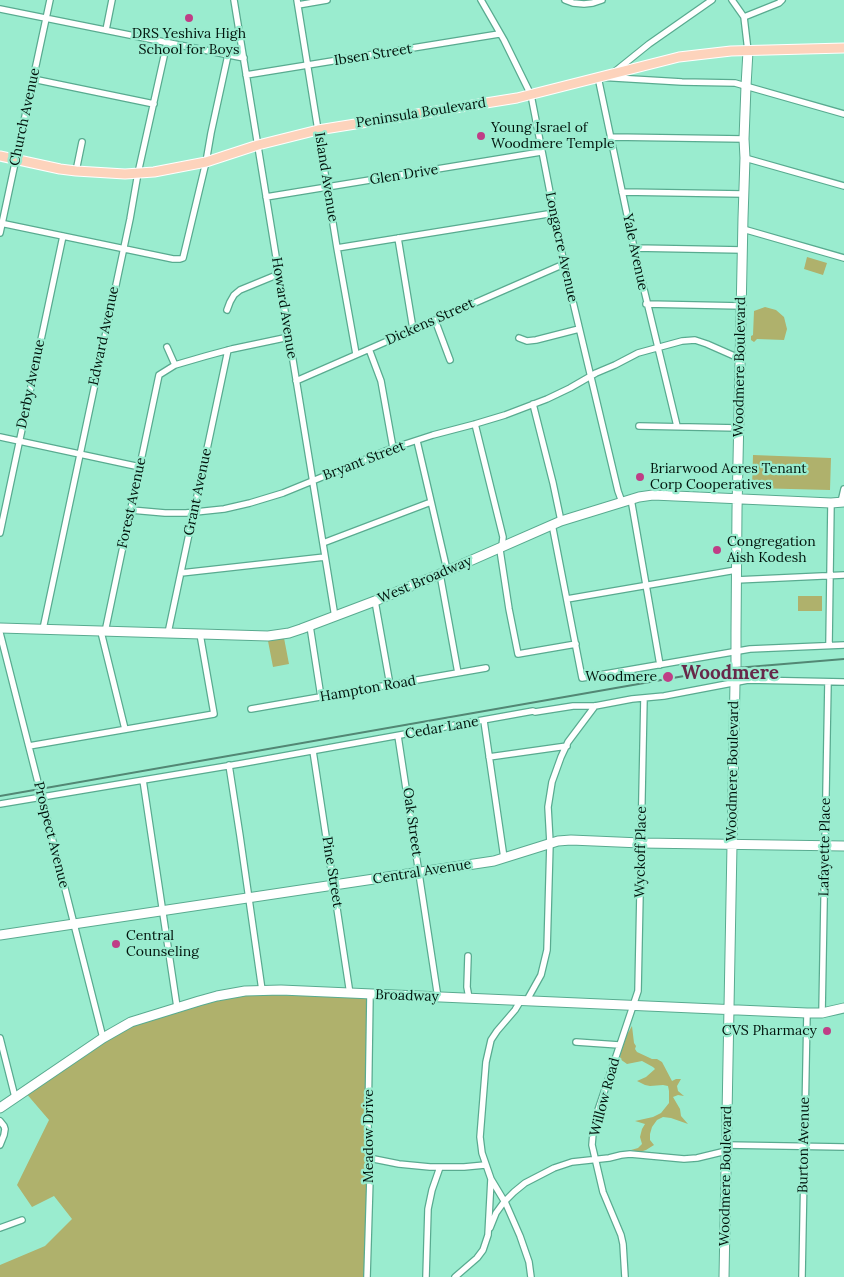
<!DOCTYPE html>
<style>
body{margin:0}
canvas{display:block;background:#9aeccf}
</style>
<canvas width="844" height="1277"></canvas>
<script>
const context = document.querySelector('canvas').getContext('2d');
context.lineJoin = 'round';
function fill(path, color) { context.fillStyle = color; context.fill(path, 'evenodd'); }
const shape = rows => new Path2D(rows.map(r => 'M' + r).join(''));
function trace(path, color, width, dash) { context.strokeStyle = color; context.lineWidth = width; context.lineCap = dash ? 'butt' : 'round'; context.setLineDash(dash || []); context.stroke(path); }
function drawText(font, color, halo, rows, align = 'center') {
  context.font = font + ' Lora,serif'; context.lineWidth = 4.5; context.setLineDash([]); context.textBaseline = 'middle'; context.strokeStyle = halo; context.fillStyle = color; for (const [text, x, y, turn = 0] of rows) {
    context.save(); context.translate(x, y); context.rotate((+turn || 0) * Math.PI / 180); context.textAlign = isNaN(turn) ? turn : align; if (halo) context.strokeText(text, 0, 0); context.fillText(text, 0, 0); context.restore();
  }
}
fill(shape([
 [807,257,827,263,823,275,804,269],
 [765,307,776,310,784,317,787,329,784,340,757,339,754,342,751,340,751,336,753,335,754,311],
 [753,455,831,458,830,490,752,488],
 [798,596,822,596,822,611,798,611],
 [284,638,289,664,273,667,268,641],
 [244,994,368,998,367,1277,0,1277,0,1265,45,1246,72,1219,54,1196,32,1207,17,1185,49,1120,25,1092,112,1033,185,1007],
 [632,1026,634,1043,636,1046,635,1049,637,1052,652,1059,657,1059,662,1062,672,1081,676,1079,681,1079,677,1086,678,1091,684,1096,678,1095,673,1097,680,1109,681,1116,688,1124,671,1118,663,1117,657,1120,652,1127,650,1134,650,1140,654,1145,646,1150,640,1152,631,1150,638,1148,642,1144,640,1137,642,1129,645,1124,635,1121,653,1117,661,1113,669,1103,669,1091,668,1086,663,1085,650,1086,645,1085,637,1081,646,1077,655,1069,653,1067,642,1061,627,1064,620,1059,621,1045]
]), '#afb16c');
const street = shape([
 [234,0,335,617],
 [297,0,337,248,356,354],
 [481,0,504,40,531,95,564,264,618,491,622,502],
 [565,0,573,3,584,4,593,3,602,0],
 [732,0,744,17,748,51],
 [298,5,327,0],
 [0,9,244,58],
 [744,17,779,3,782,0],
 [106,30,112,0],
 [613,73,649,44,712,0],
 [246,75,499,34],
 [33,79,154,104],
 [611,137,744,139],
 [745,158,844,186],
 [76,171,82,142],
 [622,192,743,194],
 [266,197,541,152],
 [0,223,173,259,180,259,183,258,206,162,211,133,228,55],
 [743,229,844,258],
 [0,233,50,0],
 [398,238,413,329],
 [337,248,554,213],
 [634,248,743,250],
 [646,304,742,306],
 [227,310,230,302,234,295,240,290,279,274],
 [435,320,450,360],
 [519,338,527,341,536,340,579,329],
 [167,347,175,365],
 [369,349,381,381,393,448],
 [296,381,564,264],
 [533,404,553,483,561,521],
 [475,424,503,537,502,546,500,550,509,609,518,654,576,644],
 [639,426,739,428],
 [677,426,634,248,598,77,682,82,735,83,844,114],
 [0,437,140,467],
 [417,441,447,570],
 [631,499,660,665],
 [841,502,844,489],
 [131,510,165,513,186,513,224,509,250,503,283,493,393,448,433,435,475,424,505,415,547,399,570,388,596,373,615,365,638,353,682,341,695,340,707,344,741,359],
 [552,524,582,678,750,649,844,645],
 [0,533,63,236],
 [323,543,431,502],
 [181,573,325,557],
 [440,574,458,673],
 [736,580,844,575],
 [567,599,736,570],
 [375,601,390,685],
 [310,626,321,697],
 [43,629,130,219,138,173,167,43],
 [101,632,125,729],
 [105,632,159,375,175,365,206,356,232,349,289,337],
 [0,633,103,1038],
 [168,633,228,350],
 [829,645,831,503],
 [251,709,486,668],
 [484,721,504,858],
 [398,736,438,998],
 [29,746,214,714,200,634],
 [313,751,350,994],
 [489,757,567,746],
 [229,765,240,836,262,990],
 [143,780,177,1007],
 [0,804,239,764,533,711,535,712,573,706,595,706,632,699,664,696,748,680,844,682],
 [468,956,467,987,469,998],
 [527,1000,541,975,547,950,550,843,548,807,552,782,561,757,568,742,595,706],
 [822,1013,828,682],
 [0,1038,15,1097],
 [576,1042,619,1045],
 [0,1121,4,1126,5,1129,4,1135,0,1145],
 [726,1145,844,1147],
 [369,1158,399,1164,430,1167,464,1167,485,1165],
 [491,1179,506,1204,520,1236,529,1262,531,1277],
 [0,1228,22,1220],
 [490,1228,496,1213,504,1202,514,1192,525,1183,554,1168,572,1162,609,1158,621,1155,630,1154,684,1159,697,1158,726,1151],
 [367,1277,370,1178,368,1125,370,994],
 [426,1277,428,1209,432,1190,440,1167],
 [455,1277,477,1258,483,1250,488,1235,491,1179,482,1153,480,1137,486,1062,491,1040,497,1031,515,1010,521,1000],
 [625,1277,623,1244,621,1235,603,1192,592,1145,593,1133,597,1113,638,991,644,698],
 [802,1277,807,1013]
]);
const secondary = shape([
 [0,628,268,636,289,633,301,629,375,601,440,574,561,521,639,497,653,495,831,503,844,502],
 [0,935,494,861,558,841,571,840,641,843,844,846],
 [0,1108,103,1038,131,1022,199,1001,217,996,245,991,281,990,807,1013,822,1013,844,1008],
 [724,1277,735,683,736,668,736,632,737,510,743,218,745,158,744,139,746,86,748,51]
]);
const primary = shape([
 [0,156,60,169,76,171,125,174,154,172,206,162,258,145,318,130,517,98,679,57,731,51,844,48]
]);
trace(street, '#59ab90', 8);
trace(secondary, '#59ab90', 11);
trace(primary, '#fff', 11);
trace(street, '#fff', 5.5);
trace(secondary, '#fff', 9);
trace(primary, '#fdd3bc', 9);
trace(shape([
 [0,796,707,672,736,668,844,659]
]), '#528774', 2);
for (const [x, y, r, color] of [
 [189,18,5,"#bf3e86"],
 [481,136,5,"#bf3e86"],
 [640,477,5,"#bf3e86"],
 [717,550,5,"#bf3e86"],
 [668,677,6,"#bf3e86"],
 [116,944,5,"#bf3e86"],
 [827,1031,5,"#bf3e86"]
]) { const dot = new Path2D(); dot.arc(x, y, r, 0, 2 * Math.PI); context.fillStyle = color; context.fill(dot); trace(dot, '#9aeccf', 2); }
drawText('14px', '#00130c', '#9aeccf', [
 ["DRS Yeshiva High",189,34,"center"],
 ["School for Boys",189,50,"center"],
 ["Young Israel of",491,128],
 ["Woodmere Temple",491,144],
 ["Briarwood Acres Tenant",650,469],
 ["Corp Cooperatives",650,485],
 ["Congregation",727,542],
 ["Aish Kodesh",727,558],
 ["Woodmere",657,677,"right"],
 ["Central",126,936],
 ["Counseling",126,952],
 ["CVS Pharmacy",817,1031,"right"]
], 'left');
drawText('14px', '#00130c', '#9aeccf', [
 ["Ibsen Street",373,55,-9],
 ["Peninsula Boulevard",421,113,-9],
 ["Church Avenue",25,117,-78],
 ["Glen Drive",404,175,-9],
 ["Island Avenue",326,177,81],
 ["Longacre Avenue",561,247,78],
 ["Yale Avenue",635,252,78],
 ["Howard Avenue",284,308,81],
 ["Dickens Street",430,322,-24],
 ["Edward Avenue",104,336,-78],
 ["Woodmere Boulevard",740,367,-89],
 ["Derby Avenue",31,384,-78],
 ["Bryant Street",364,461,-21],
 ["Grant Avenue",198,492,-78],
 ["Forest Avenue",132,503,-78],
 ["West Broadway",425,580,-23],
 ["Hampton Road",368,689,-10],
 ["Cedar Lane",442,728,-10],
 ["Woodmere Boulevard",733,771,-89],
 ["Oak Street",412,822,82],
 ["Prospect Avenue",51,835,76],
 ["Lafayette Place",825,847,-89],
 ["Wyckoff Place",641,852,-89],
 ["Pine Street",332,872,81],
 ["Central Avenue",422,872,-9],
 ["Broadway",407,996,2],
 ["Willow Road",605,1097,-75],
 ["Meadow Drive",369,1136,-90],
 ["Burton Avenue",804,1145,-89],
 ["Woodmere Boulevard",726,1176,-89]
]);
drawText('bold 19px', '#672849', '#9aeccf', [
 ["Woodmere",730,674]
]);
</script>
